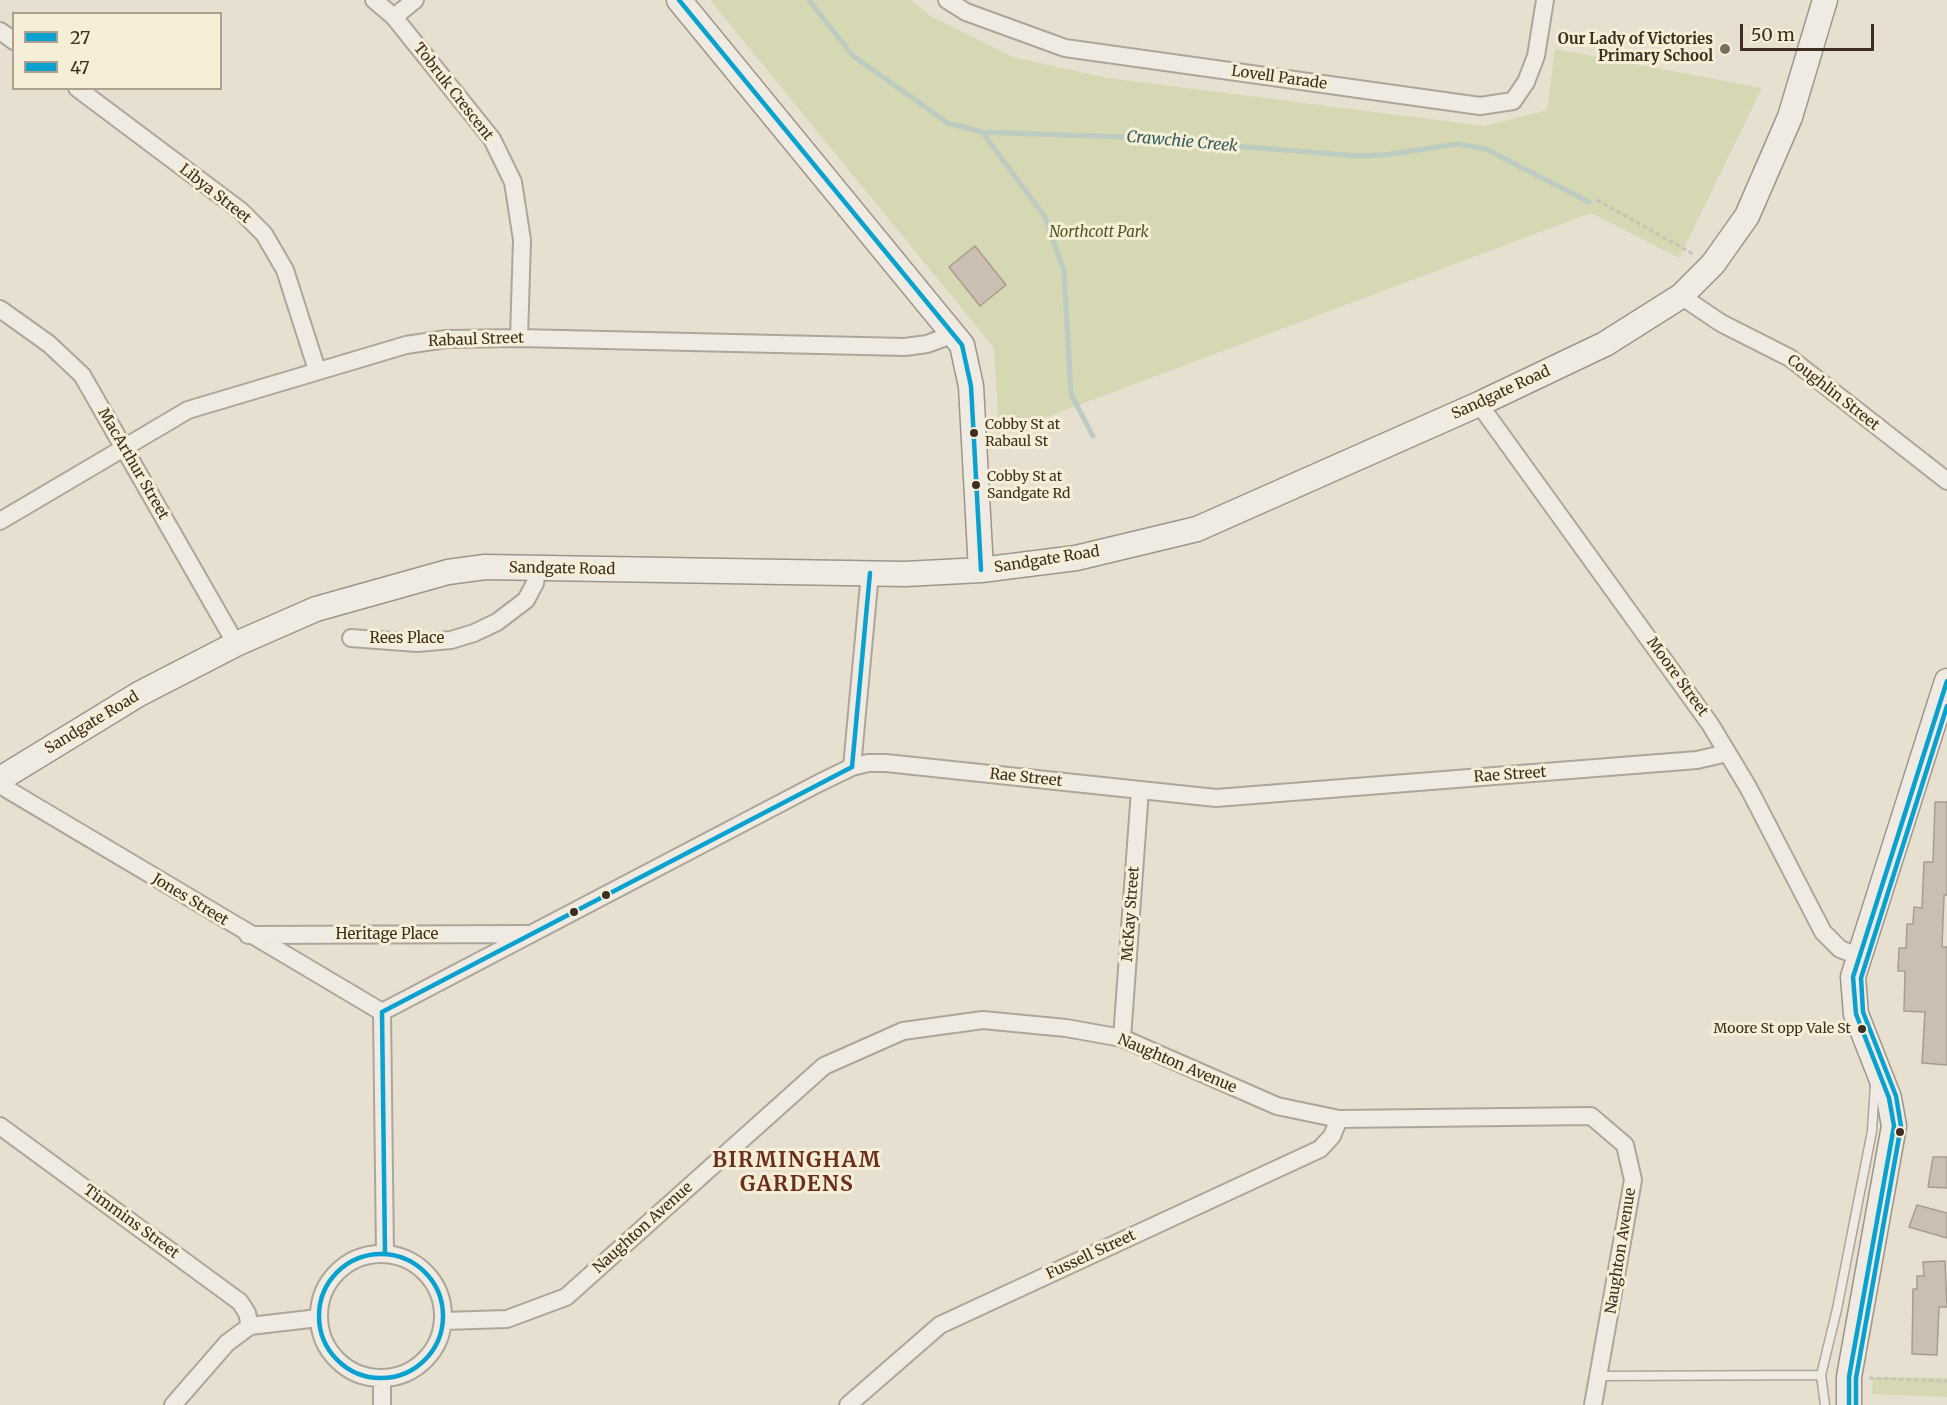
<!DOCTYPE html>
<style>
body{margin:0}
#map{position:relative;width:1947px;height:1405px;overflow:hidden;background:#e7e0d1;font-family:Merriweather,serif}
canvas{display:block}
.legend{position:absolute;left:12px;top:12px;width:210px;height:78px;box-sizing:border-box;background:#f7eed8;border:2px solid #ada18e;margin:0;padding:8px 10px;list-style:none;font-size:18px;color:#3d2e20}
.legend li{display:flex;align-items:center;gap:12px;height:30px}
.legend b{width:30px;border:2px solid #ada18e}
.scale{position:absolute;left:1740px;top:24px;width:134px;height:27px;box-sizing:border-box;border:3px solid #3d2e20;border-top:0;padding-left:8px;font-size:18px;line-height:21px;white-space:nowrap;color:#3d2e20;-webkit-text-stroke:4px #f7eed8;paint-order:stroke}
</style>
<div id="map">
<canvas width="1947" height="1405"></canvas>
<ul class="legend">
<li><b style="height:8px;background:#09a1d0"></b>27</li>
<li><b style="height:8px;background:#09a1d0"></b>47</li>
</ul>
<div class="scale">50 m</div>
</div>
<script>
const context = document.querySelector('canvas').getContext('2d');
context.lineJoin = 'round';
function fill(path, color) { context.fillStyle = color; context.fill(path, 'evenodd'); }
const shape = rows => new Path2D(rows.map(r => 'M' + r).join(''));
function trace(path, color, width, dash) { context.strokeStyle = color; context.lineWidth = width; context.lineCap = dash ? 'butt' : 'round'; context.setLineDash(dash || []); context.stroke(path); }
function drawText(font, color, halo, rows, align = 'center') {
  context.font = font + ' Merriweather,serif'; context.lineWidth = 6; context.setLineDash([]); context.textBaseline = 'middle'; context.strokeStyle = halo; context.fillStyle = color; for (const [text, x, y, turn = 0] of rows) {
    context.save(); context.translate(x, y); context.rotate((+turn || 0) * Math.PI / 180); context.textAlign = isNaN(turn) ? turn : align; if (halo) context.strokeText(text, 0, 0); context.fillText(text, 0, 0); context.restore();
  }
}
fill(shape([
 [710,0,911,0,932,17,1012,57,1107,78,1485,126,1547,110,1555,49,1762,88,1679,258,1591,213,999,435,994,348],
 [1873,1377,1947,1378,1947,1397,1872,1394]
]), '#d6d7b3');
trace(shape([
 [809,0,853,56,948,123,982,132,1122,137,1359,156,1385,155,1457,144,1486,149,1589,202],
 [982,132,1045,217,1064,271,1071,394,1093,436]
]), '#bcccc2', 5);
const building = shape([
 [975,246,1006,285,980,306,949,267,975,246],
 [1935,802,1947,802,1947,895,1944,895,1942,947,1947,947,1947,1065,1922,1063,1925,1012,1904,1011,1905,971,1898,971,1899,948,1906,948,1907,924,1913,924,1914,907,1922,908,1924,862,1933,862,1935,802],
 [1933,1157,1947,1157,1947,1188,1928,1187,1933,1157],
 [1917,1205,1947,1213,1947,1238,1909,1227,1917,1205],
 [1945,1261,1947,1307,1939,1307,1937,1355,1912,1354,1913,1289,1917,1289,1917,1276,1924,1276,1923,1262,1945,1261]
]);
fill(building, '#cbbfb2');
trace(building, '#a89c90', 1.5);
const lane = shape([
 [1601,1376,1821,1375],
 [1825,1405,1821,1375,1837,1309,1872,1131,1875,1084]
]);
const street = shape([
 [374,0,394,17,492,139,513,182,522,240,519,338],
 [947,0,966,12,1065,48,1480,106,1513,101,1526,82,1536,56,1545,0],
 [394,17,415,0],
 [0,31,14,41],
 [77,88,241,211,264,234,285,270,317,370],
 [1681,296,1721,323,1790,358,1947,481],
 [0,309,49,344,82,375,236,644],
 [1479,404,1710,724,1748,787,1823,932,1840,949,1858,956],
 [0,521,188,410,406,345,446,339,519,338,905,347,927,344,954,334],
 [351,638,417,643,451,640,474,633,497,622,526,600,535,583,538,568],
 [852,767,870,573],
 [0,785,382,1012],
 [248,935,526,934],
 [382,1012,819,783,852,767,868,763,886,763,1216,798,1697,760,1727,753],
 [382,1012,385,1254],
 [1122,1038,1140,790],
 [0,1126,240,1302,247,1313,250,1326],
 '319 1316a62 62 0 1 1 124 0a62 62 0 1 1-124 0Z',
 [444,1321,507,1319,566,1297,824,1066,903,1031,983,1020,1066,1028,1122,1038,1277,1106,1339,1119,1591,1116,1625,1145,1633,1180,1593,1405],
 [382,1379,382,1405],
 [173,1405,227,1343,250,1326,318,1318],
 [848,1405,940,1325,1320,1149,1332,1136,1339,1119]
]);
const secondary = shape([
 [679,0,962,345,971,386,981,570],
 [0,779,139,694,236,644,316,609,448,572,485,567,905,574,981,570,1076,558,1197,529,1479,404,1605,344,1681,296,1713,264,1747,216,1790,117,1825,0],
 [1849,1405,1849,1377,1894,1126,1889,1098,1856,1014,1853,977,1947,681]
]);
trace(lane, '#ada599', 11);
trace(street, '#ada599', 20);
trace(secondary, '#9c958a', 27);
trace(shape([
 [1597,200,1695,255],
 [1869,1378,1947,1381]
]), '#c8c2b9', 3, [4.5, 3]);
trace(lane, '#efebe3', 8);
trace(street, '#efebe3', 16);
trace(secondary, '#efebe3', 24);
trace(shape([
 [679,0,962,345,971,386,981,570],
 [852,767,870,573],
 [382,1012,852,767],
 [382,1012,385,1254],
 '319 1316a62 62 0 1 1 124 0a62 62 0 1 1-124 0Z',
 [1849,1405,1849,1377,1894,1126,1889,1098,1856,1014,1853,977,1947,681]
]), '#09a1d0', 4.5);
trace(shape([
 [1856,1405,1856,1378,1901,1126,1896,1096,1863,1012,1861,978,1947,706]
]), '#09a1d0', 4.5);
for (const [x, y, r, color] of [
 [1725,49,6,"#786c5e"],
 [974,433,5,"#3d2e20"],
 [976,485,5,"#3d2e20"],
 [606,895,5,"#3d2e20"],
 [574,912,5,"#3d2e20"],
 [1862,1029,5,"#3d2e20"],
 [1900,1132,5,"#3d2e20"]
]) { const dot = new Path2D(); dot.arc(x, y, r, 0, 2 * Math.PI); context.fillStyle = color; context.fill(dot); trace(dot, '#f7eed8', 2); }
drawText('14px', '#3d2e20', '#f7eed8', [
 ["Cobby St at",985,425],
 ["Rabaul St",985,442],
 ["Cobby St at",987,477],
 ["Sandgate Rd",987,494],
 ["Moore St opp Vale St",1851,1029,"right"]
], 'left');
drawText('bold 15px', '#3d2e20', '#f7eed8', [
 ["Our Lady of Victories",1713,40],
 ["Primary School",1713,57]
], 'right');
drawText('15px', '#3d2e20', '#f7eed8', [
 ["Lovell Parade",1279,78,8],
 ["Tobruk Crescent",453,92,52],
 ["Libya Street",215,194,38],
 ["Rabaul Street",476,340,-2],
 ["Sandgate Road",1501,393,-25],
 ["Coughlin Street",1833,393,38],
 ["MacArthur Street",133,464,60],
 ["Sandgate Road",1047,560,-9],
 ["Sandgate Road",562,569,1],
 ["Rees Place",407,639],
 ["Moore Street",1677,677,54],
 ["Sandgate Road",92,723,-31],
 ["Rae Street",1510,775,-4],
 ["Rae Street",1026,778,6],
 ["Jones Street",190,900,31],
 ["McKay Street",1131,914,-86],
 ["Heritage Place",387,935],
 ["Naughton Avenue",1177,1064,23],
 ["Timmins Street",131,1222,36],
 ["Naughton Avenue",643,1228,-42],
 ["Naughton Avenue",1621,1251,-81],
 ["Fussell Street",1091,1255,-25]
]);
drawText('italic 15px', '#4d5a26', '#f7eed8', [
 ["Northcott Park",1099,233]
]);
drawText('italic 16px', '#2f5d5a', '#f7eed8', [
 ["Crawchie Creek",1182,142,5]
]);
context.letterSpacing = '1.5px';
drawText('bold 21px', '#6b2e1e', '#f7eed8', [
 ["BIRMINGHAM",797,1161],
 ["GARDENS",797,1185]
]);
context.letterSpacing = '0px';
</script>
